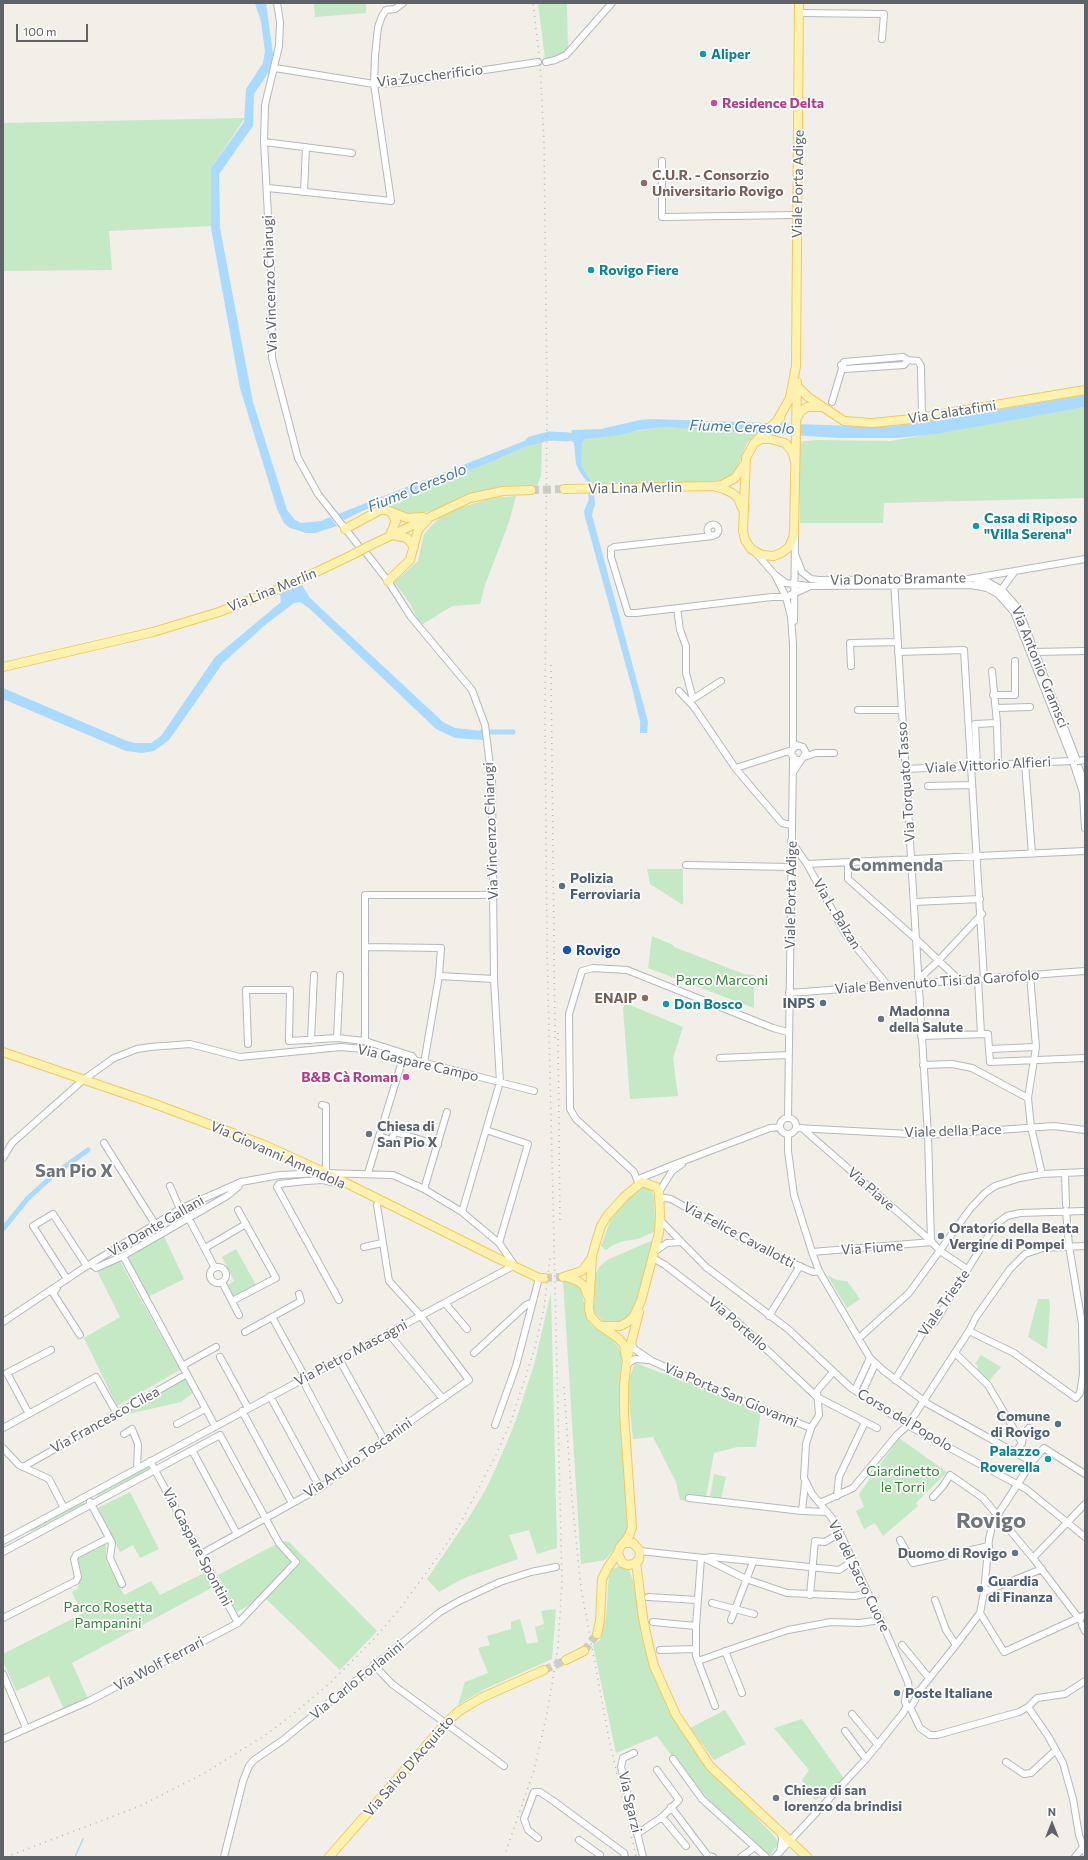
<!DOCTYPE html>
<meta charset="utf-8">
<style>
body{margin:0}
#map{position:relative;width:1088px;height:1860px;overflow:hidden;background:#f1efe8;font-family:Commissioner,sans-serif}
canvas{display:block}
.frame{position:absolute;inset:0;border:4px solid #5f6368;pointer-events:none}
.north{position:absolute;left:1032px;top:1804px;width:40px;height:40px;-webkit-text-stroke:3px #fff;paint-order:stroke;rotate:0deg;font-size:11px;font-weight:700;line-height:16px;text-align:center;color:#5f6368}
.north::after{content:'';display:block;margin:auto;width:14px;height:18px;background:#5f6368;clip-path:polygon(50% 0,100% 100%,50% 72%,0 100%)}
.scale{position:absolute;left:16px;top:24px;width:72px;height:18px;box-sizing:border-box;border:2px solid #5f6368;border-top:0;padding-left:5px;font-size:12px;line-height:14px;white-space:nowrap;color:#5f6368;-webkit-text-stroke:3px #fff;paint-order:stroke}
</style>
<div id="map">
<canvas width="1088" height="1860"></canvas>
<div class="frame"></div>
<div class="north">N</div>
<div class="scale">100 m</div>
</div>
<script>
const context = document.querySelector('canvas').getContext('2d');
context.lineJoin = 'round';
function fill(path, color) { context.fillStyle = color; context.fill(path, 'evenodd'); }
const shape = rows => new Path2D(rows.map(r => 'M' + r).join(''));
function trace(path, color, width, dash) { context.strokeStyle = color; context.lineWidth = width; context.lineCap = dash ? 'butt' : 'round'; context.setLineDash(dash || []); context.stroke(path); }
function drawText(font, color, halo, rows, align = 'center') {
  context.font = font + ' Commissioner,sans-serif'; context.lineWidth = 3.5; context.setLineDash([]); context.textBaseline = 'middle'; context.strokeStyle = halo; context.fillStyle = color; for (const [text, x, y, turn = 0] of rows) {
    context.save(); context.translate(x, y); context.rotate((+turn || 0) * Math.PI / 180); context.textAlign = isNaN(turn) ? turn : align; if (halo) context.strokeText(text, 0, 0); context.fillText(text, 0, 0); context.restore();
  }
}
fill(shape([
 [314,3,366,3,366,13,315,17],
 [538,3,567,3,568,49,561,55,545,58],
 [245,118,211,168,211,226,109,231,112,270,3,271,3,123],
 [1085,407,1085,498,884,503,883,523,800,523,799,442,815,440,890,441],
 [663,427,727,430,757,433,747,443,735,473,725,480,676,484,592,483,581,464,580,446,585,439],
 [542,440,541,476,537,486,515,487,469,496,435,510,417,514,407,515,382,504,481,466],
 [516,496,509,522,485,585,480,604,452,606,420,626,411,605,394,582,418,561,424,534,439,518,459,508,492,498],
 [647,869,683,869,683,905,650,884],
 [652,936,673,945,674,947,744,974,754,975,754,1008,648,968],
 [625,1003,683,1027,673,1058,678,1096,630,1099,623,1009],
 [644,1187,650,1188,654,1196,655,1229,654,1232,638,1239,624,1241,613,1245,606,1250,601,1246,611,1219,628,1199],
 [162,1232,184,1279,148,1297,124,1255],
 [653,1240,647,1265,633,1311,624,1321,617,1323,603,1321,595,1313,592,1301,594,1277,600,1266,609,1259],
 [236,1249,256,1285,233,1297,227,1285,234,1281,222,1257],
 [118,1258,180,1370,117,1406,84,1338,120,1317,97,1271],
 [827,1275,837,1280,847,1281,860,1299,847,1308],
 [563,1280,580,1285,588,1321,593,1327,613,1339,623,1356,629,1522,628,1533,605,1560,581,1564],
 [551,1293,557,1548,537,1554,529,1530,509,1535,518,1559,464,1578,439,1592,427,1579,470,1516,486,1489,503,1452,516,1420,534,1365],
 [1038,1299,1049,1299,1050,1308,1047,1349,1028,1337],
 [981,1355,1001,1367,988,1382,977,1369,978,1365,975,1364],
 [635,1363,761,1410,756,1447,737,1447,714,1453,705,1503,680,1500,676,1482,653,1437,633,1439,629,1401,629,1380],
 [186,1377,194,1392,181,1402,128,1414,126,1410],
 [899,1438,947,1472,916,1503,918,1506,883,1536,875,1523,864,1529,856,1511,864,1507,859,1494],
 [149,1465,149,1469,97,1496,97,1492],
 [714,1474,726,1477,721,1498,710,1496],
 [130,1492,159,1549,140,1558,133,1545,120,1552,98,1508],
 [84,1500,84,1504,30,1532,30,1528],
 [282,1541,289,1542,377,1631,340,1670,264,1597,237,1612,218,1575],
 [106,1543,106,1561,124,1595,151,1581,160,1595,206,1572,215,1586,72,1663,89,1701,65,1712,49,1676,16,1691,3,1661,3,1654,82,1614,72,1592,77,1589,80,1581,81,1571,77,1564,78,1558],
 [621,1566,629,1570,633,1581,640,1622,652,1670,707,1765,776,1838,778,1844,769,1857,716,1807,687,1777,657,1736,616,1753,593,1645,600,1640,606,1618,609,1574,612,1569],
 [556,1609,552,1659,485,1689,458,1705,465,1682,488,1673,478,1648,490,1645,487,1636,511,1629,511,1622,520,1619,527,1644,538,1642,535,1627,544,1624,541,1611],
 [725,1710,746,1744,714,1760,690,1728],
 [802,1719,845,1780,828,1795,823,1795,815,1800,802,1780,809,1770,774,1728]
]), '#c5e8c5');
fill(shape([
 [255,3,266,3,273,54,275,55,270,72,268,73,254,94,253,126,219,174,220,228,253,402,287,510,295,520,301,523,321,521,330,517,337,526,315,533,306,533,290,528,284,523,277,509,240,388,211,228,211,168,244,122,246,89,263,63,265,51,261,22],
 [1085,395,1085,407,935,434,897,438,839,438,663,427,640,430,619,435,585,439,582,443,581,464,592,483,587,482,580,472,576,464,574,443,570,440,556,439,556,432,571,433,572,430,601,429,640,420,652,419,882,427,919,423],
 [542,434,542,440,481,466,360,512,344,520,338,514],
 [588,493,594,493,595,504,592,515,648,722,647,733,640,733,640,721,632,688,585,517,584,511,589,499],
 [302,585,310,598,443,722,455,728,482,731,483,740,455,738,436,729,310,609,300,602,294,603,265,625,223,663,169,740,154,751,142,753,126,751,3,699,3,688,127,741,135,743,151,743,161,736,215,657,281,602,280,594]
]), '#aadaff');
trace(shape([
 [75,1857,83,1839]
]), '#aadaff', 1.5);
trace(shape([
 [482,732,513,732],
 [3,1229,28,1198,57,1172,88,1150]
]), '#aadaff', 5);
trace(shape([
 [530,441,549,436,568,437]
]), '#aadaff', 9);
trace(shape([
 [531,490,564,489],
 [544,1278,563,1277],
 [584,1651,597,1634],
 [544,1670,566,1660]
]), '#ccccc8', 8, [8, 4]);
const minor = shape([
 [277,3,280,22,279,46,265,105,264,142,271,271,272,358,298,458,318,494,358,545],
 [799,13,884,14,882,39],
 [546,62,555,60,566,55,612,3],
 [275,68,374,84,398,83,538,62],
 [264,142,352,153],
 [662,161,662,217,797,215],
 [268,188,391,201,374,84,375,56,378,27,382,16,386,10,395,9,403,3],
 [304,192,306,147],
 [841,365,845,369,904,365,908,360],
 [832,402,844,362,903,357,908,360,918,361,921,366,922,417],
 '707.5 530a5.5 5.5 0 1 1 11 0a5.5 5.5 0 1 1-11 0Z',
 [713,536,614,547,611,549,611,557,628,613,636,613,772,597,786,597,808,587],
 [756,553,775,575,786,597,791,617,793,644,793,748],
 [367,554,388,581,411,617,472,690,485,725,492,782,494,979,500,1082,462,1212],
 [795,554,802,572,811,579,819,580,968,579,1085,559],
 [775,575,786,583,809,586,971,585,987,588,998,594,1014,612,1072,759],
 [894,580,928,1135,931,1241],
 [976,580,988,582,1002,590,1018,608,1076,758],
 [999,593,1015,571],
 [677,608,680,630,686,646,686,673,693,699,721,681],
 [794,621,795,536],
 [898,652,964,650,984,979],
 [1033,652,1085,651],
 [851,666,850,643,898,642],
 [679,691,694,707,736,769,782,823,791,825],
 [993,695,1015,695,1015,661],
 [997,708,1030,707],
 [858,710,902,710],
 [997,723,998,765],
 [804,757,816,753,834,753],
 [1078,761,1085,760],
 [1025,763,1032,854],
 [1074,765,1085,799],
 [977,766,975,724,997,723,992,671],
 [739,767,792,750],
 [1079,768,1085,785],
 [906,769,1071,761],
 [793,772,806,753,803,747,797,745,792,750,791,754,796,760,801,760],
 [928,786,972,785],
 [1083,794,1085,828],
 [791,841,807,864,846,935,885,982,885,985],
 [848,863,848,879,916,939,959,980],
 [807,864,1085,851],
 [686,865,791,867],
 [914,902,980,899],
 [365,947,441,948,439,976,424,1063],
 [365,973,365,895,493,895],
 [1030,975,1036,1047,1028,1098,1031,1127,1042,1174],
 [365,976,365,1041],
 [439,976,494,979],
 [918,977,921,977,938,961,982,914],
 [978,979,981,1034],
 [789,993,1085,971],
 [921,1036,988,1034,989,1049],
 [337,1038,340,975],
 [311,1040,314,975],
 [248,1044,246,990,290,990,289,1041,337,1038,365,1041,412,1056,414,1059],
 [1036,1047,989,1049,990,1062,1085,1058],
 [720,1058,788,1055],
 [923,1065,952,1064,972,1068,1028,1098],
 [322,1105,326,1106,326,1173],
 [788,1117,793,758],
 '780 1126a8 8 0 1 1 16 0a8 8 0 1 1-16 0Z',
 [797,1128,928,1135,1054,1126,1085,1130],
 [802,1128,931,1241,940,1251,967,1269],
 [486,1130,528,1144,499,1243],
 [788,1135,788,1151,794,1195,812,1252,819,1271,870,1358,884,1371,928,1404,1032,1462],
 [379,1136,391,1140,395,1132,438,1145],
 [104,1143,155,1224],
 [3,1158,12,1143,83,1080,114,1058,137,1049,150,1047,190,1044,240,1057,341,1047,363,1049,414,1060,534,1091],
 [368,1173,403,1058],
 [1065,1173,1066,1205],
 [638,1182,634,1172,576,1119,570,1109,569,1014,582,971,593,968,627,970,773,1028,788,1032],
 [638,1183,641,1178,673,1165,770,1128,780,1127],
 [170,1186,180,1209],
 [424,1189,447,1112],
 [659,1192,672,1171,682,1164],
 [659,1199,665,1198,671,1199,763,1250,813,1272,819,1271],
 [188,1217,215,1268],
 [660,1220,706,1267,788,1329,851,1388,911,1427,1026,1489,1085,1537],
 [364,1247,382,1243],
 [205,1248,246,1224],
 [654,1252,667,1243,681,1242],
 [812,1252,932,1242],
 [123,1256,215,1426],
 [653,1258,665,1265,730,1315,817,1397,877,1428],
 [91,1264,96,1268,123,1256,227,1196,238,1187,241,1182],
 '210 1275a8 8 0 1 1 16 0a8 8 0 1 1-16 0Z',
 [66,1280,67,1279,33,1226,53,1214,87,1266],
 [222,1282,239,1315],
 [57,1288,53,1293,80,1335],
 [339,1300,277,1187,279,1184,306,1181,323,1180,339,1184,342,1182],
 [232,1301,276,1278,238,1210],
 [445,1303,467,1329],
 [769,1316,800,1266],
 [272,1317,305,1377],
 [3,1322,82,1269,180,1209,241,1182,280,1175,322,1173,393,1175,424,1189,462,1212,499,1243,513,1263,513,1266,3,1541],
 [969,1331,1014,1353,1076,1398,1080,1393,1083,1374,1082,1324,1069,1246,1066,1211],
 [245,1332,301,1301,299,1294],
 [388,1333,443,1399],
 [859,1338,909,1293,970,1209,985,1193,995,1186,1020,1178,1042,1174,1085,1172],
 [632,1341,633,1348,652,1361,718,1391,811,1428],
 [474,1353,526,1305,531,1303],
 [955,1353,988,1385,1022,1443],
 [220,1357,248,1408],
 [339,1359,384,1440],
 [626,1365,635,1359,648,1360],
 [182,1366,216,1347],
 [833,1372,817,1391,819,1415,811,1428,806,1444,804,1478,812,1494,832,1518,840,1533,886,1632,908,1682,909,1690],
 [302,1379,348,1466],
 [895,1380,925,1329,935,1322,995,1225,1007,1216,1020,1213,1085,1211],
 [855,1390,870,1358],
 [861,1395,875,1364],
 [270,1396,320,1488],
 [242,1411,292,1503],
 [29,1414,7,1373,51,1350],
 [177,1424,205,1409],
 [495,1425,516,1366,539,1278],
 [3,1428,96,1377,116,1412],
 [124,1434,132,1429,138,1444,137,1468],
 [3,1448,19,1465,49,1479,64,1508],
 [192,1450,237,1534],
 [1016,1452,1022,1443,1023,1436,1029,1428],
 [150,1461,238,1623],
 [23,1467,187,1374],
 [837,1496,839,1477,865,1422],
 [933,1497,943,1486,950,1475,983,1498,1033,1558,1080,1620],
 [689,1498,802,1511,827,1512],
 [90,1502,112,1543,110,1558,122,1584],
 [820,1503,853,1488,897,1435,908,1425,969,1331,976,1317,1010,1269,1025,1254,1043,1248,1085,1246],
 [802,1511,805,1483],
 [900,1540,913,1563,989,1546],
 [640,1551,704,1558,746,1579,787,1593,855,1596,868,1593],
 [3,1552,220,1435,279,1543,296,1562,238,1623,89,1701,3,1739],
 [201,1554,320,1488,384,1440,469,1380,420,1315,389,1281,377,1205,379,1200],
 [701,1558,696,1626,696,1656,715,1706],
 [704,1558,712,1557,839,1570,853,1561],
 [1033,1558,1085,1504],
 [984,1592,1042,1569],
 [810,1595,815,1541,825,1542,840,1533],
 [648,1597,697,1600],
 [935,1600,946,1630,956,1645],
 [712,1603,754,1614],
 [980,1613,1004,1652,1085,1615],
 [3,1618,76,1581,78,1577,74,1559,76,1555,109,1538],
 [731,1620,753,1562],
 [653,1622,696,1626],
 [1082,1625,1085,1631],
 [902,1645,929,1678],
 [660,1650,696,1649],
 [725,1651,742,1693],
 [698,1661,746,1644,788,1630,831,1622,860,1623,881,1620],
 [374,1665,392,1684,504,1766],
 [3,1674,26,1728],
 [916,1692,920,1690,956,1645,980,1613,984,1592,989,1539,993,1522,1032,1462,1044,1448,1085,1474],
 [907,1706,905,1702,906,1693,909,1690,912,1691],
 [907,1706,910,1707,913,1704,916,1698,916,1692],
 [910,1707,920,1728,930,1735,937,1735,1019,1712,1028,1707,1037,1698,1065,1694,1085,1681],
 [1028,1707,1048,1736,1063,1763,1073,1799,1079,1835,1085,1852],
 [852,1714,878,1745],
 [845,1731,866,1759],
 [634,1753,623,1758,621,1767,643,1857],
 [673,1759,702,1799,766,1857],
 [1006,1762,1024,1774,1031,1773,1056,1750],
 [671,1807,708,1856,713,1857],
 [662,1817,686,1846],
 [637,1834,662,1817,679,1800,657,1770],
 [538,1838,528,1830,524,1819,534,1792,540,1792,552,1800,624,1853,625,1857],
 [579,1840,600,1855,599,1857],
 [780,1852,782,1840,781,1832],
 [224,1857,243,1781,249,1766,254,1760,283,1740,440,1612,459,1601,500,1582,531,1572,556,1567],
 [741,1857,755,1847],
 [775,1857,866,1759,903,1713,907,1706],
 [1075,1857,1083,1847]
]);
const major = shape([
 [797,386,808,397,844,421,872,423,912,419,1085,390],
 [797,418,800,412,807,407,822,407],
 [777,421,790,398,796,366,799,3],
 [757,440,780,418],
 [795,461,792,451,785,443,770,439,761,439,754,443,746,458,743,531,745,540,751,549,762,555,774,556,783,552,789,547,793,538,794,532,797,382],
 [716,487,724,489,732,493,738,498,742,508],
 [564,489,714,486,722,485,735,478,744,465],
 [345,529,380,510,386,510,407,518,423,517],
 [390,535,396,521,391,512],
 [392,535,407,538,414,547],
 [369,546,470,498,503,491,531,490],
 [388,581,410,560,418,530,427,520],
 [3,667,153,632,219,612,289,585,354,554],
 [3,1052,152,1103,262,1144,326,1173,497,1258,539,1278,544,1278],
 [642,1182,656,1187,659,1192,660,1214,659,1233,641,1301,634,1316,628,1322,620,1326,600,1326,591,1317,589,1309,592,1256,596,1242,601,1226,607,1216,625,1196,642,1182],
 [563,1277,582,1271,591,1259],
 [567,1277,578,1281,584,1286,588,1296],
 [602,1327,618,1338,624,1345,626,1357],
 [625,1543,633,1543,640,1551,639,1560,634,1564,628,1565,622,1563,618,1553,620,1547,629,1536,632,1527,624,1413,624,1385,627,1359,639,1312],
 [636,1562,643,1618,648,1642,654,1666,676,1715,710,1766,807,1857],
 [597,1634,600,1621,602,1579,608,1567,618,1553],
 [566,1660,584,1651],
 [329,1857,446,1723,459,1711,483,1697,544,1670]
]);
trace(minor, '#b5b8bc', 8);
trace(major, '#f2c960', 10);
trace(minor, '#fff', 6);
trace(major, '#fff2af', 8);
trace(shape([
 [551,665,555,1039],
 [558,1033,560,1223],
 [564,1387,571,1489,581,1588,609,1739,636,1857],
 [6,1857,140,1806,203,1774,264,1736,292,1715,329,1684,373,1640,398,1611,442,1551,462,1520,496,1455,511,1421,534,1351,544,1308,550,1258],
 [504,1857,534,1770,548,1709,558,1646,562,1582,547,947,545,721,547,392,544,141,540,64,533,3]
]), '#b6b7b8', 1.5, [1, 5]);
const majorBridge = shape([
 [354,554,369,546]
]);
trace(majorBridge, '#f2c960', 10, []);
trace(majorBridge, '#fff2af', 8);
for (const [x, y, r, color] of [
 [703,54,4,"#0f9aa8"],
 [714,103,4,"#d1479c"],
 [644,183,4,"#8d6e63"],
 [591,270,4,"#0f9aa8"],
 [976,526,4,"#0f9aa8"],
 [562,886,4,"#5c6f8a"],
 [567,950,5,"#1a4fb4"],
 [645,998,4,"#8d6e63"],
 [823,1003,4,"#5c6f8a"],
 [666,1004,4,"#0f9aa8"],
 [881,1019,4,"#6b7280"],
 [406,1077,4,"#d1479c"],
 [369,1134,4,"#6b7280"],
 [941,1236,4,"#6b7280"],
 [1058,1424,4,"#5c6f8a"],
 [1048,1459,4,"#0f9aa8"],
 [1015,1553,4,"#6b7280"],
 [980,1589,4,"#5c6f8a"],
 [897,1693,4,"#5c6f8a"],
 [776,1798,4,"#6b7280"]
]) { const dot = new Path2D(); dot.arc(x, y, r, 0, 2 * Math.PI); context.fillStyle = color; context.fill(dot); trace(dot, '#fff', 1.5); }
drawText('bold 14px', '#0d838f', '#fff', [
 ["Aliper",711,54],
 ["Rovigo Fiere",599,270],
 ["Casa di Riposo",984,518],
 ["\"Villa Serena\"",984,534],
 ["Don Bosco",674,1004],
 ["Palazzo",1040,1451,"right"],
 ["Roverella",1040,1467,"right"]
], 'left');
drawText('14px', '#5f6368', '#fff', [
 ["Via Zuccherificio",430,76,-7],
 ["Viale Porta Adige",798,184,-89],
 ["Via Vincenzo Chiarugi",270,284,-92],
 ["Via Calatafimi",952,412,-9],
 ["Via Lina Merlin",635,488,-1],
 ["Via Donato Bramante",898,579,-1],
 ["Via Lina Merlin",272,590,-22],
 ["Via Antonio Gramsci",1040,667,68],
 ["Viale Vittorio Alfieri",988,765,-3],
 ["Via Torquato Tasso",906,782,-94],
 ["Via Vincenzo Chiarugi",491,831,-92],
 ["Viale Porta Adige",791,895,-89],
 ["Via L. Balzan",837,914,59],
 ["Viale Benvenuto Tisi da Garofolo",937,982,-4],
 ["Via Gaspare Campo",418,1063,13],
 ["Viale della Pace",953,1131,-2],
 ["Via Giovanni Amendola",278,1155,24],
 ["Via Piave",871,1189,41],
 ["Via Dante Gallani",156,1226,-30],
 ["Via Felice Cavallotti",739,1235,28],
 ["Via Fiume",872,1248,-4],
 ["Viale Trieste",944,1303,-55],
 ["Via Portello",738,1324,41],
 ["Via Pietro Mascagni",351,1353,-28],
 ["Via Porta San Giovanni",731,1395,23],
 ["Via Francesco Cilea",105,1420,-29],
 ["Corso del Popolo",905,1420,31],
 ["Via Arturo Toscanini",358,1458,-35],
 ["Via Gaspare Spontini",197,1547,62],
 ["Via del Sacro Cuore",859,1576,64],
 ["Via Wolf Ferrari",159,1664,-28],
 ["Via Carlo Forlanini",357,1680,-39],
 ["Via Salvo D'Acquisto",409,1766,-49],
 ["Via Sgarzi",630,1802,77]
]);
drawText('bold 14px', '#b23c85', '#fff', [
 ["Residence Delta",722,103],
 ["B&B Cà Roman",398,1077,"right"]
], 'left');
drawText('bold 14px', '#785e54', '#fff', [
 ["C.U.R. - Consorzio",652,175],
 ["Universitario Rovigo",652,191],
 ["ENAIP",637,998,"right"]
], 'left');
drawText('bold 14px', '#4e5e75', '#fff', [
 ["Polizia",570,878],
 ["Ferroviaria",570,894],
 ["INPS",815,1003,"right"],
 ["Comune",1050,1416,"right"],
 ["di Rovigo",1050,1432,"right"],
 ["Guardia",988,1581],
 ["di Finanza",988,1597],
 ["Poste Italiane",905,1693]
], 'left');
drawText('bold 14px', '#164399', '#fff', [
 ["Rovigo",576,950]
], 'left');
drawText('14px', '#348238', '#fff', [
 ["Parco Marconi",722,980],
 ["Giardinetto",903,1471],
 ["le Torri",903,1487],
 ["Parco Rosetta",108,1607],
 ["Pampanini",108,1623]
]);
drawText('bold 14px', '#5b616d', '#fff', [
 ["Madonna",889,1011],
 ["della Salute",889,1027],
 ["Chiesa di",377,1126],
 ["San Pio X",377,1142],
 ["Oratorio della Beata",949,1228],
 ["Vergine di Pompei",949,1244],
 ["Duomo di Rovigo",1007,1553,"right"],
 ["Chiesa di san",784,1790],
 ["lorenzo da brindisi",784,1806]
], 'left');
drawText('italic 15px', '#4174aa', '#fff', [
 ["Fiume Ceresolo",742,427,2],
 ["Fiume Ceresolo",417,488,-22]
]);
drawText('bold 18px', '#70757a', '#fff', [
 ["Commenda",896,865],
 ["San Pio X",74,1171]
]);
drawText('bold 22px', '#70757a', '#fff', [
 ["Rovigo",991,1521]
]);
</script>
